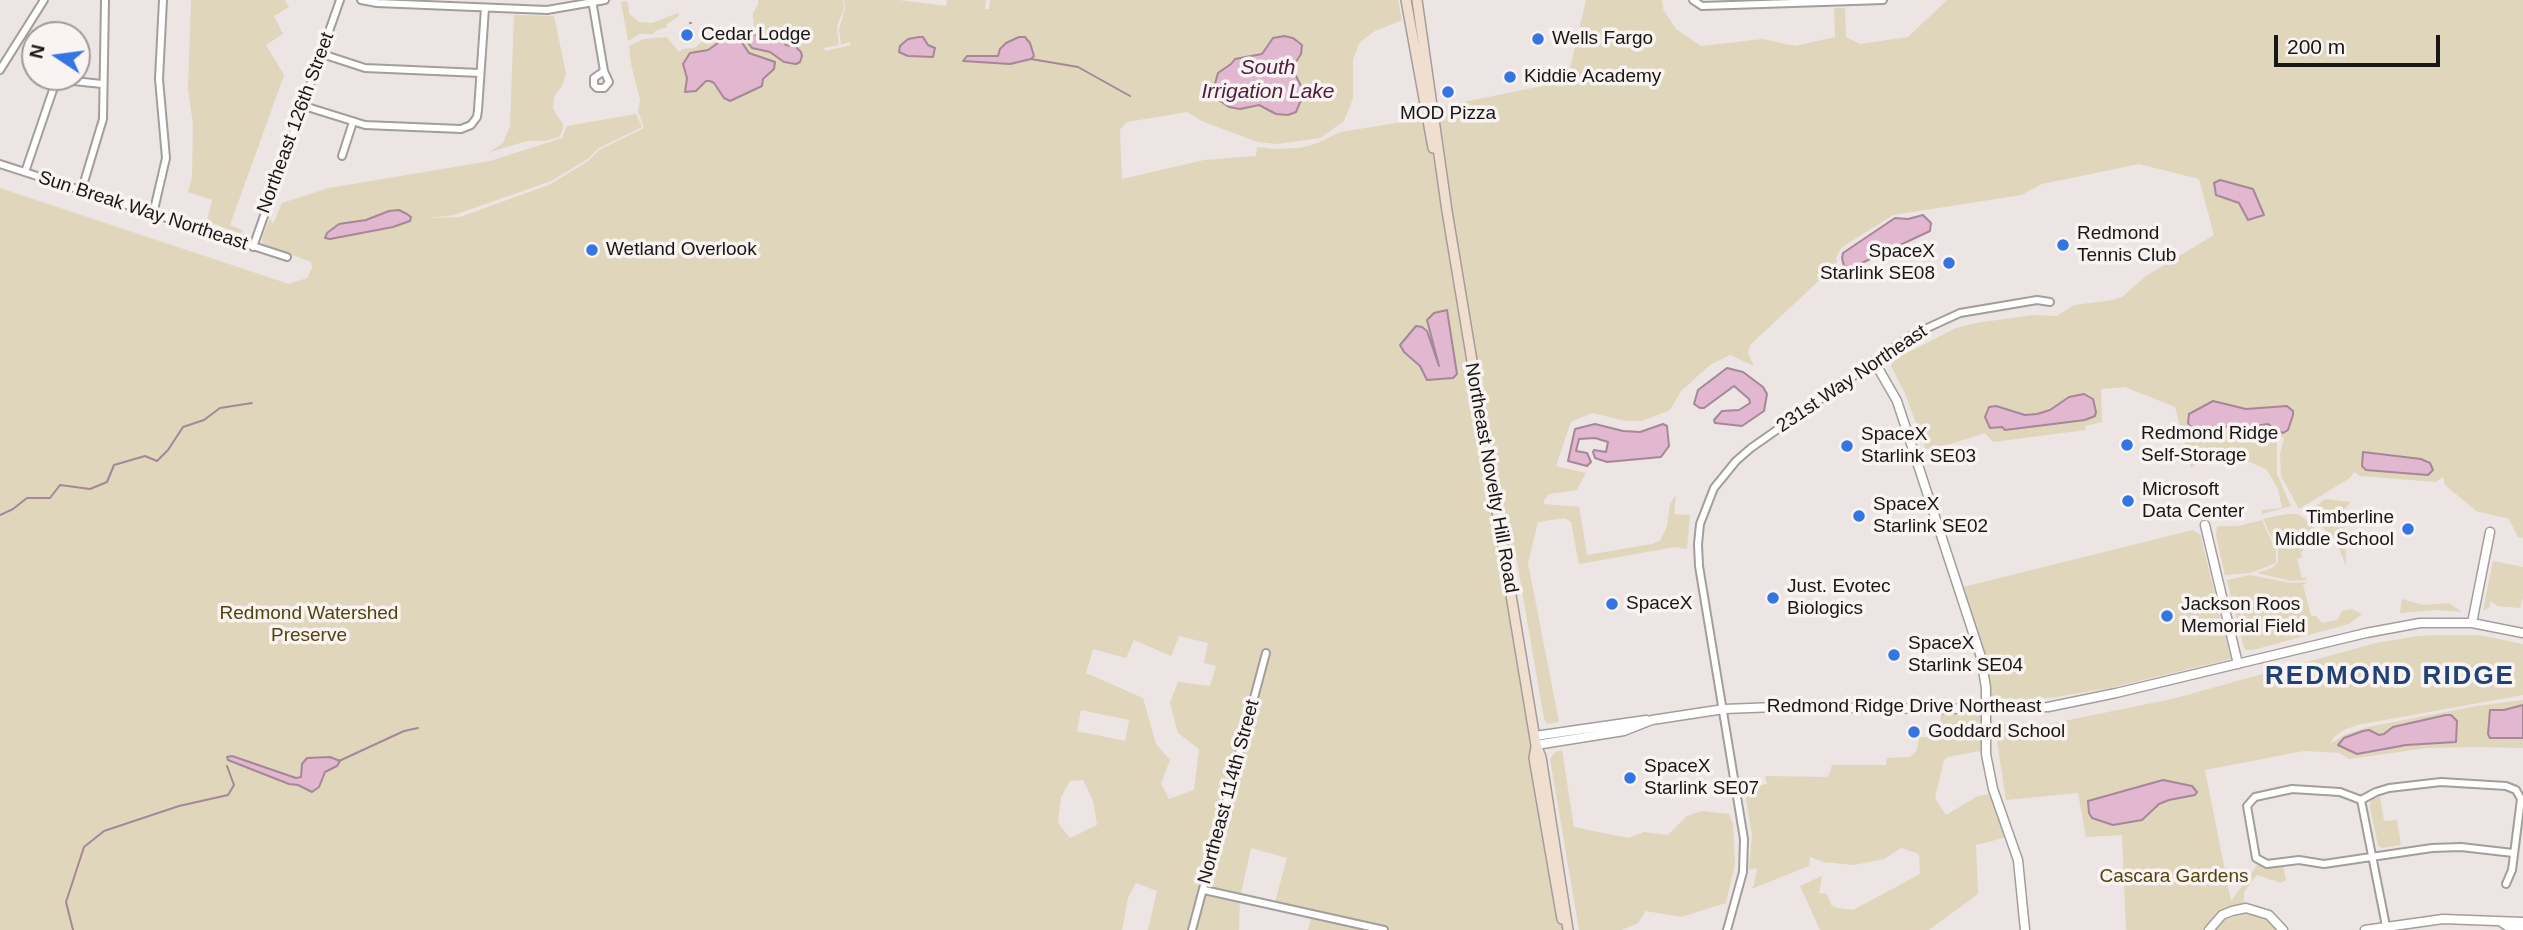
<!DOCTYPE html>
<style>
body{margin:0}
#map{position:relative;width:2523px;height:930px;overflow:hidden;background:#ece5e3;font-family:Arial,sans-serif}
canvas{display:block}
.north{position:absolute;left:21px;top:21px;width:70px;height:70px;box-sizing:border-box;background:#f9f3f1;border:2px solid #9f9b99;border-radius:50%;rotate:283deg;font-size:19px;font-weight:700;line-height:28px;text-align:center;color:#191716}
.north::after{content:'';display:block;margin:auto;width:24px;height:32px;background:#3275e3;clip-path:polygon(50% 0,100% 100%,50% 72%,0 100%)}
.scale{position:absolute;left:2274px;top:35px;width:166px;height:32px;box-sizing:border-box;border:4px solid #191716;border-top:0;padding-left:9px;font-size:21px;line-height:24px;white-space:nowrap;color:#191716;-webkit-text-stroke:5px #f9f3f1;paint-order:stroke}
</style>
<div id="map">
<canvas width="2523" height="930"></canvas>
<div class="north">N</div>
<div class="scale">200 m</div>
</div>
<script>
const context = document.querySelector('canvas').getContext('2d');
context.lineJoin = 'round';
function fill(path, color) { context.fillStyle = color; context.fill(path, 'evenodd'); }
const shape = rows => new Path2D(rows.map(r => 'M' + r).join(''));
function trace(path, color, width, dash) { context.strokeStyle = color; context.lineWidth = width; context.lineCap = dash ? 'butt' : 'round'; context.setLineDash(dash || []); context.stroke(path); }
function drawText(font, color, halo, rows, align = 'center') {
  context.font = font + ' Arial,sans-serif'; context.lineWidth = 7; context.setLineDash([]); context.textBaseline = 'middle'; context.strokeStyle = halo; context.fillStyle = color; for (const [text, x, y, turn = 0] of rows) {
    context.save(); context.translate(x, y); context.rotate((+turn || 0) * Math.PI / 180); context.textAlign = isNaN(turn) ? turn : align; if (halo) context.strokeText(text, 0, 0); context.fillText(text, 0, 0); context.restore();
  }
}
fill(shape([
 [191,0,285,0,289,7,274,16,283,34,266,45,284,75,230,225,242,230,241,234,207,221,212,200,188,192,192,177,193,124,188,89],
 [758,0,843,0,844,8,837,27,839,45,824,48,825,51,851,45,850,42,841,45,839,30,845,9,844,0,899,0,946,6,947,0,986,0,985,9,989,9,990,0,1398,0,1402,20,1375,31,1360,42,1353,59,1353,98,1344,121,1320,138,1277,144,1258,142,1204,122,1187,112,1127,122,1120,129,1122,179,1204,160,1256,156,1257,147,1274,149,1299,148,1318,143,1340,132,1434,117,1439,107,1567,81,1586,0,1662,0,1663,9,1676,29,1701,46,1763,39,1795,46,1835,37,1834,8,1845,8,1846,37,1860,44,1908,37,1947,0,2523,0,2523,538,2518,537,2509,519,2476,511,2445,485,2443,477,2436,482,2360,476,2354,472,2350,478,2299,509,2281,476,2280,455,2284,438,2270,431,2269,437,2277,443,2277,474,2291,506,2262,514,2262,510,2282,508,2278,489,2267,470,2250,462,2209,462,2197,464,2191,468,2175,407,2125,387,2101,389,2102,422,2085,426,2086,430,1993,442,1985,433,1931,450,1925,448,1905,393,1891,366,1893,360,1956,328,1976,323,2033,315,2057,316,2074,305,2113,300,2122,297,2146,276,2214,235,2199,179,2139,164,2042,184,2021,195,1893,215,1841,248,1836,258,1838,268,1826,274,1750,345,1748,353,1754,366,1730,355,1710,365,1681,391,1670,410,1642,421,1626,421,1592,413,1571,422,1556,466,1586,473,1577,490,1549,494,1544,500,1544,504,1579,507,1587,555,1652,544,1660,541,1667,526,1670,504,1676,495,1674,514,1690,515,1687,549,1675,547,1579,564,1571,522,1565,518,1538,522,1528,563,1559,722,1547,724,1544,719,1515,550,1509,581,1565,930,1308,930,1312,914,1274,906,1287,858,1251,848,1240,898,1239,930,1148,930,1157,891,1136,883,1128,898,1122,930,0,930,0,188,289,284,307,278,312,268,311,262,263,244,262,238,270,218,273,224,282,203,329,188,490,161,562,138,567,126,636,114,642,127,599,148,586,160,551,181,454,215,427,218,460,217,551,184,588,161,599,150,644,128,638,111,640,100,631,64,629,46,644,39,667,37,677,50,680,52,682,49,695,48,715,29,731,30,736,34,746,35,754,28,753,13,758,5],
 [1179,636,1208,643,1204,663,1216,666,1210,686,1178,682,1170,703,1178,733,1199,749,1194,790,1169,799,1161,783,1170,760,1156,744,1143,698,1086,673,1093,649,1126,658,1134,640,1171,656],
 [1081,710,1129,720,1125,741,1077,731],
 [1083,780,1093,800,1097,825,1070,838,1058,823,1061,797,1070,781],
 [626,1,628,2,629,14,639,22,652,23,678,13,679,16,667,24,667,27,655,31,654,34,640,34,628,41,621,2],
 [514,15,554,16,566,73,562,86,554,97,553,109,563,124,562,132,559,137,545,141,527,141,490,152,503,143,510,126],
 [2325,499,2351,502,2342,512,2347,518,2345,528,2346,566,2336,540,2307,513],
 [2286,514,2297,514,2303,517,2325,538,2323,542,2306,546,2301,553,2302,558,2297,559,2302,578,2306,577,2307,580,2292,581,2257,573,2272,568,2278,562,2278,551,2263,519],
 [2262,520,2276,551,2276,563,2250,573,2225,575,2216,535,2217,526,2238,526],
 [2193,530,2200,534,2231,659,2109,688,2056,697,2024,700,1992,697,1987,662,1963,587],
 [2493,561,2523,567,2523,597,2520,608,2497,606,2491,601,2489,608,2483,611],
 [2250,575,2291,583,2307,582,2303,585,2311,616,2316,616,2322,623,2337,620,2342,611,2352,609,2362,614,2349,624,2253,650,2246,650,2244,648,2227,580],
 [2402,599,2423,605,2449,603,2462,612,2436,610,2400,613],
 [2439,635,2479,635,2523,644,2523,695,2357,725,2344,730,2334,737,2330,744,2344,735,2368,727,2477,706,2523,700,2523,748,2475,747,2427,748,2349,759,2340,753,2304,751,2205,770,2231,901,2258,864,2272,866,2283,864,2286,880,2281,883,2257,875,2244,892,2244,903,2218,911,2202,930,2126,930,2122,835,2086,837,2078,793,2006,800,1995,728,2003,724,2049,724,2172,699,2376,643,2418,636],
 [1986,708,1986,750,1947,757,1944,760,1935,798,1946,815,1978,796,1994,793,2011,836,1976,845,1978,894,1929,930,1820,930,1800,886,1822,876,1819,893,1827,894,1831,905,1837,908,1853,910,1920,874,1919,854,1901,848,1884,859,1854,865,1823,862,1810,857,1809,866,1751,889,1754,885,1757,868,1749,870,1752,835,1744,788,1767,784,1765,776,1826,777,1829,775,1832,765,1886,765,1887,758,1910,757,1917,750,1919,737,1938,737,1940,735,1941,709],
 [1562,750,1574,827,1628,838,1644,832,1668,835,1687,816,1702,811,1729,814,1733,824,1735,864,1726,903,1681,917,1646,911,1638,923,1622,930,1579,930,1550,759,1555,752],
 [2380,797,2384,821,2397,820,2401,845,2382,848,2378,846,2370,807,2371,800],
 [2247,913,2262,916,2279,930,2214,930,2224,920]
]), '#dfd6bb');
const water = shape([
 [754,34,766,37,777,35,786,45,796,47,801,52,802,56,800,62,796,64,784,62,770,52,752,48,748,43,748,37,754,34],
 [728,36,739,38,749,53,775,62,774,69,763,79,762,86,730,101,724,98,714,83,710,81,706,81,696,91,685,92,687,78,683,64,690,53,708,50,728,36],
 [1284,36,1293,38,1302,45,1301,54,1292,68,1302,88,1301,100,1296,112,1288,115,1276,114,1259,105,1240,109,1229,107,1220,101,1214,87,1218,73,1231,64,1235,59,1262,54,1273,38,1284,36],
 [919,37,923,37,928,45,935,48,933,57,908,56,899,52,900,46,908,39,919,37],
 [1019,37,1025,37,1030,43,1034,56,1031,59,1010,64,963,61,967,56,998,56,1000,49,1006,43,1019,37],
 [2220,180,2253,189,2264,215,2248,220,2239,203,2216,195,2214,183,2220,180],
 [399,210,407,214,411,217,410,221,393,227,330,239,325,238,327,233,339,224,366,220,389,211,399,210],
 [1923,215,1931,223,1930,231,1851,268,1844,266,1842,258,1843,253,1889,222,1895,218,1908,219,1923,215],
 [1447,310,1457,374,1453,378,1427,380,1420,366,1404,352,1400,345,1416,326,1422,327,1427,331,1439,366,1427,320,1434,313,1447,310],
 [1727,368,1743,372,1763,387,1767,394,1764,411,1742,426,1715,423,1714,420,1722,411,1739,410,1750,403,1749,399,1734,386,1704,408,1700,408,1694,404,1698,390,1727,368],
 [2084,394,2093,399,2096,412,2095,416,2085,420,2005,430,2002,427,1990,428,1985,417,1989,407,1996,406,2025,415,2037,414,2050,410,2069,397,2084,394],
 [2213,401,2246,409,2287,406,2293,411,2293,415,2288,430,2283,433,2268,424,2244,428,2231,426,2193,430,2188,423,2189,414,2213,401],
 [1595,424,1623,431,1640,432,1663,424,1667,426,1669,446,1661,457,1607,462,1595,458,1593,452,1594,450,1606,452,1608,442,1595,438,1579,439,1576,451,1587,453,1591,462,1587,466,1568,461,1575,429,1595,424],
 [2363,452,2421,459,2430,463,2433,470,2428,475,2366,470,2362,466,2363,452],
 [2523,705,2523,738,2490,738,2488,734,2490,710,2504,710,2523,705],
 [2446,715,2451,715,2457,721,2456,742,2406,745,2357,754,2338,745,2344,738,2363,731,2369,730,2379,735,2384,734,2393,727,2446,715],
 [232,756,296,778,301,777,302,764,307,758,330,757,340,761,337,766,325,772,319,787,312,792,298,785,289,784,228,760,227,757,232,756],
 [2163,780,2192,786,2197,792,2195,795,2169,800,2159,804,2142,820,2113,825,2092,818,2089,813,2088,801,2163,780]
]);
fill(water, '#e2b7d0');
trace(water, '#a68798', 2);
trace(shape([
 [690,23,691,23],
 [1031,59,1078,67,1130,96],
 [0,515,13,509,27,498,50,498,60,485,90,489,107,482,114,465,145,456,157,461,168,450,183,427,204,420,220,408,252,403],
 [339,761,404,731,418,728],
 [73,930,66,902,84,847,104,831,179,806,228,795,234,785,227,766]
]), '#a68798', 2);
const minor = shape([
 [361,0,377,3,547,10,605,0],
 [592,0,604,71,609,82,604,88,597,88,594,85,594,78,604,71],
 [1693,0,1702,6,1883,0],
 [322,54,365,68,480,73],
 [0,70,44,0],
 [304,106,365,125,461,129,471,125,477,117,478,110,485,8],
 [342,156,353,122],
 [0,164,287,257],
 [25,172,55,84,64,80,102,84],
 [81,192,103,119,105,0],
 [153,214,166,158,159,79,163,0],
 [253,247,340,0],
 [2361,800,2386,926],
 [2506,884,2512,870,2521,799,2516,790,2506,786,2441,782,2389,788,2376,792,2361,800,2340,792,2292,789,2255,797,2247,806,2256,858,2267,864,2299,860,2324,864,2432,848,2461,847,2513,853],
 [1204,890,1384,930],
 [1192,930,1266,653],
 [1727,930,1743,872,1744,839,1699,566,1698,544,1700,524,1714,488,1736,461,1751,448,1912,335,1960,313,2037,300,2050,302]
]);
const tertiary = shape([
 [1874,361,1897,401,1981,657,1986,688,1986,754,1993,789,2018,860,2025,930],
 [2205,525,2238,664],
 [2472,623,2490,532],
 [1535,736,1646,720],
 [1536,745,1624,731,1652,720,1724,709,1776,707,1941,709,2048,707,2116,693,2366,633,2420,623,2472,623,2523,633],
 [2501,922,2507,926,2523,929],
 [2209,930,2222,915,2232,911,2246,908,2269,915,2283,930],
 [2365,930,2443,919,2523,922]
]);
const secondary = shape([
 [1406,0,1433,148],
 [1417,0,1447,211,1536,745,1541,757,1568,930],
 [1536,747,1534,758,1562,919]
]);
trace(minor, '#a39d9c', 10);
trace(tertiary, '#a39d9c', 11);
trace(secondary, '#a39d9c', 12);
trace(minor, '#fff', 6);
trace(tertiary, '#fff', 8);
trace(secondary, '#f0dfcf', 9);
for (const [x, y, r, color] of [
 [687,35,7,"#3275e3"],
 [1538,39,7,"#3275e3"],
 [1510,77,7,"#3275e3"],
 [1448,92,7,"#3275e3"],
 [2063,245,7,"#3275e3"],
 [592,250,7,"#3275e3"],
 [1949,263,7,"#3275e3"],
 [2127,445,7,"#3275e3"],
 [1847,446,7,"#3275e3"],
 [2128,501,7,"#3275e3"],
 [1859,516,7,"#3275e3"],
 [2408,529,7,"#3275e3"],
 [1773,598,7,"#3275e3"],
 [1612,604,7,"#3275e3"],
 [2167,616,7,"#3275e3"],
 [1894,655,7,"#3275e3"],
 [1914,732,7,"#3275e3"],
 [1630,778,7,"#3275e3"]
]) { const dot = new Path2D(); dot.arc(x, y, r, 0, 2 * Math.PI); context.fillStyle = color; context.fill(dot); trace(dot, '#f9f3f1', 2.5); }
drawText('19px', '#191716', '#f9f3f1', [
 ["Cedar Lodge",701,35],
 ["Wells Fargo",1552,39],
 ["Kiddie Academy",1524,77],
 ["MOD Pizza",1448,114,"center"],
 ["Redmond",2077,234],
 ["Tennis Club",2077,256],
 ["Wetland Overlook",606,250],
 ["SpaceX",1935,252,"right"],
 ["Starlink SE08",1935,274,"right"],
 ["Redmond Ridge",2141,434],
 ["Self-Storage",2141,456],
 ["SpaceX",1861,435],
 ["Starlink SE03",1861,457],
 ["Microsoft",2142,490],
 ["Data Center",2142,512],
 ["SpaceX",1873,505],
 ["Starlink SE02",1873,527],
 ["Timberline",2394,518,"right"],
 ["Middle School",2394,540,"right"],
 ["Just. Evotec",1787,587],
 ["Biologics",1787,609],
 ["SpaceX",1626,604],
 ["Jackson Roos",2181,605],
 ["Memorial Field",2181,627],
 ["SpaceX",1908,644],
 ["Starlink SE04",1908,666],
 ["Goddard School",1928,732],
 ["SpaceX",1644,767],
 ["Starlink SE07",1644,789]
], 'left');
drawText('19px', '#191716', '#f9f3f1', [
 ["Northeast 126th Street",296,123,-70],
 ["Sun Break Way Northeast",143,211,18],
 ["231st Way Northeast",1852,379,-34],
 ["Northeast Novelty Hill Road",1491,478,80],
 ["Redmond Ridge Drive Northeast",1904,707],
 ["Northeast 114th Street",1229,792,-75]
]);
drawText('19px', '#53440e', '#f9f3f1', [
 ["Redmond Watershed",309,614],
 ["Preserve",309,636],
 ["Cascara Gardens",2174,877]
]);
drawText('italic 21px', '#501c3f', '#f9f3f1', [
 ["South",1268,68],
 ["Irrigation Lake",1268,92]
]);
context.letterSpacing = '2px';
drawText('bold 26px', '#214278', '#f9f3f1', [
 ["REDMOND RIDGE",2390,677]
]);
context.letterSpacing = '0px';
</script>
